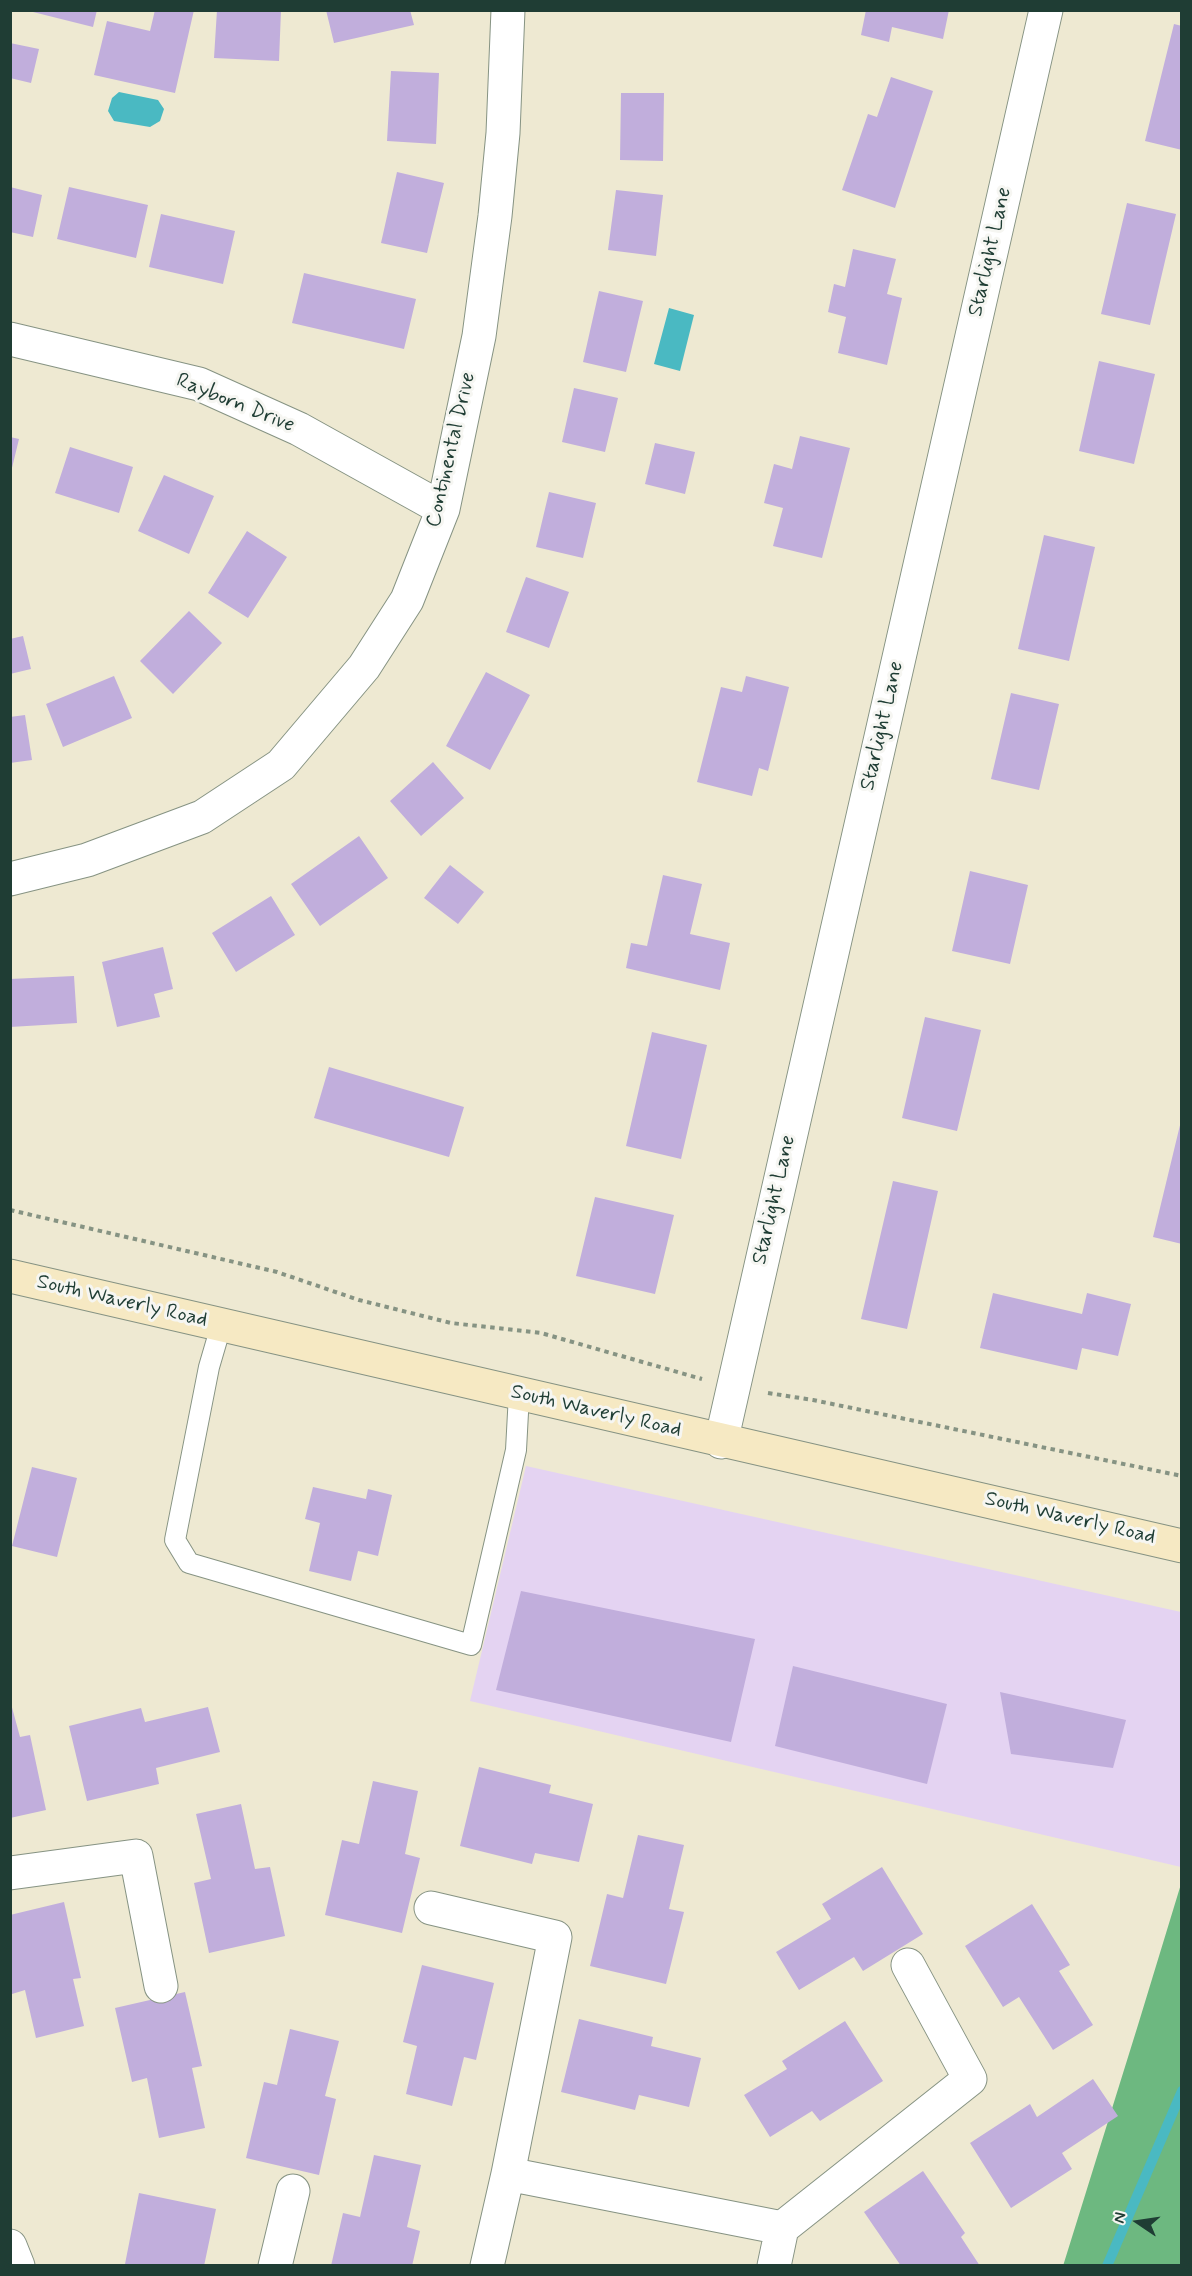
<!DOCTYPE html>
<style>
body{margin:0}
#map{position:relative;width:1192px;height:2276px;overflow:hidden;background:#eee9d2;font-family:Mynerve,sans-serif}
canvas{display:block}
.frame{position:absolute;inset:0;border:12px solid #1f3d34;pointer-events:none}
.north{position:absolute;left:1108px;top:2192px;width:60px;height:60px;-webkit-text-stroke:4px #f6f6f2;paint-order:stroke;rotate:283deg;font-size:16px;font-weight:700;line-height:24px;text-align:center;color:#1f3d34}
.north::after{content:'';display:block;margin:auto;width:21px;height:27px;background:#1f3d34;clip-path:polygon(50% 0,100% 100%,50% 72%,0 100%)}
</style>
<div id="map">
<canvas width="1192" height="2276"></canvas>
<div class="frame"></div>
<div class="north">N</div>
</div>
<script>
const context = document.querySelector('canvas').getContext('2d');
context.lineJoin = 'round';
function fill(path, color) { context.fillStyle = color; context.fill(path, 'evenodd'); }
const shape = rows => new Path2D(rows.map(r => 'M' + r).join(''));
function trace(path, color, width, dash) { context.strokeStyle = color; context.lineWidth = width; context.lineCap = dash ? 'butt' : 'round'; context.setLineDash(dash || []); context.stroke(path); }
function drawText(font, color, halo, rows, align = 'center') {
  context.font = font + ' Mynerve,sans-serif'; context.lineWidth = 6; context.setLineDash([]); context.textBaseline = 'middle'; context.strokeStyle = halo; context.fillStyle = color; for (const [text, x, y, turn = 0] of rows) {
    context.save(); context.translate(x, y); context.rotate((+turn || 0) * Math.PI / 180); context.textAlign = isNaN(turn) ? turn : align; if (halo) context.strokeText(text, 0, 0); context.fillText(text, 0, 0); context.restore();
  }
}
fill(shape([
 [526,1466,1181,1612,1181,1867,470,1701]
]), '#e4d3f2');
fill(shape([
 [1181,1884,1181,2265,1063,2266,1138,2025]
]), '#6db880');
fill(shape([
 [119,92,158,100,164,109,160,121,150,127,114,121,108,111,112,98],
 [669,308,694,315,680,371,654,364]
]), '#4ab9c2');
trace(shape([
 [1107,2266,1182,2091]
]), '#4ab9c2', 10);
fill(shape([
 [25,10,97,10,93,27],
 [155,10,194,10,175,93,94,75,107,21,150,31],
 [217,10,281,10,279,61,214,58],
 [326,10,410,10,414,25,334,43],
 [866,10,949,10,943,39,892,27,889,42,861,35],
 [1174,24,1182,26,1182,150,1145,141],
 [10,43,39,49,31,83,10,78],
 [391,71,439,73,436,144,387,141],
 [891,77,933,91,895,208,842,190,868,114,877,117],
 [621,93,664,93,663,161,620,160],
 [397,172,444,183,427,253,381,243],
 [10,187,42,195,33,237,10,232],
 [69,187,148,205,136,258,57,239],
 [616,190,663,195,656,256,608,250],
 [1127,203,1176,214,1150,325,1101,314],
 [161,214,235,231,223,284,149,267],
 [853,249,896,259,887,294,902,298,887,365,838,353,846,317,828,312,834,284,845,287],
 [304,273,416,299,404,349,292,323],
 [599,291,643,301,626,372,583,362],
 [1099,361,1155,374,1134,464,1079,451],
 [574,388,618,398,605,452,562,442],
 [800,436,850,448,822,558,773,546,783,508,764,503,774,464,792,469],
 [10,437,19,439,11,472,10,472],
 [655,443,695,452,685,494,645,484],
 [70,447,133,467,119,513,55,493],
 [164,475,214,496,189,554,138,531],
 [549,492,596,503,583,558,536,547],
 [247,531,287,557,248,618,208,593],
 [1044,535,1095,547,1069,661,1018,649],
 [526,577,569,592,549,648,506,632],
 [189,611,222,643,173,694,140,661],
 [23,636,31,669,10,674,10,639],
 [486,672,530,695,490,770,446,746],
 [114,676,132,718,63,747,46,704],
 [746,676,789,687,768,771,759,768,752,796,697,782,721,687,742,692],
 [1011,693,1059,704,1039,790,991,779],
 [25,715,32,760,10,763,10,717],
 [433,762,464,798,421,836,390,801],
 [359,836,388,878,320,926,291,884],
 [450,865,484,892,458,924,424,898],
 [970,871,1028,885,1010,964,952,951],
 [663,875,702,884,690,934,730,943,720,990,626,968,631,943,647,946],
 [271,896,295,935,236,972,212,933],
 [163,947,173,989,154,994,160,1017,117,1027,102,962],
 [74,976,77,1023,10,1027,10,979],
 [925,1017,981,1030,957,1131,902,1118],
 [652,1032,707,1045,681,1159,626,1146],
 [329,1067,464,1107,449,1157,314,1118],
 [1181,1121,1182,1122,1182,1244,1153,1237],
 [893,1181,938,1191,907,1329,861,1319],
 [595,1197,674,1215,655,1294,576,1276],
 [993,1293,1082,1314,1087,1293,1131,1304,1118,1356,1082,1348,1077,1370,980,1348],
 [32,1467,77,1478,57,1557,12,1546],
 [313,1487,366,1499,368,1489,392,1495,378,1556,358,1551,351,1581,309,1571,320,1523,305,1519],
 [521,1591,755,1639,731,1742,496,1690],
 [793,1666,947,1704,927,1784,775,1746],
 [1000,1692,1126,1720,1113,1768,1011,1754],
 [10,1700,20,1737,30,1735,46,1810,10,1818],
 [208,1707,220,1752,156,1768,159,1784,87,1801,69,1726,141,1708,145,1722],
 [479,1767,551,1785,549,1793,593,1804,579,1862,535,1853,532,1864,460,1846],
 [373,1781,418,1791,405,1854,420,1858,402,1933,325,1915,342,1840,359,1844],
 [241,1804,255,1869,270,1867,285,1936,209,1953,194,1883,211,1879,196,1814],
 [638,1835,684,1845,669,1909,684,1912,666,1984,590,1966,607,1894,623,1898],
 [882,1867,923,1934,863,1971,854,1957,799,1990,776,1952,831,1919,822,1904],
 [64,1902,81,1978,73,1979,84,2026,36,2038,25,1990,12,1994,10,1989,10,1915],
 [1032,1904,1070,1965,1059,1971,1093,2025,1053,2050,1019,1997,1003,2007,965,1946],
 [422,1965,494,1983,476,2060,464,2057,452,2106,406,2094,417,2046,403,2042],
 [185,1992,202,2066,192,2068,205,2128,159,2138,147,2078,132,2082,115,2008],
 [579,2019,653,2037,651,2046,701,2058,689,2107,639,2095,635,2110,561,2092],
 [845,2021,883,2081,820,2121,812,2111,770,2137,744,2095,787,2069,782,2061],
 [290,2029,339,2041,325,2096,336,2099,319,2175,246,2158,264,2082,277,2085],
 [1093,2079,1118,2116,1062,2153,1072,2169,1011,2208,970,2143,1030,2104,1037,2117],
 [374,2155,421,2165,407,2227,420,2231,412,2266,331,2266,343,2213,360,2217],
 [923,2171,965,2233,961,2237,980,2266,901,2266,864,2212],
 [139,2193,216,2209,204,2266,125,2264]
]), '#c1aedc');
const service = shape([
 [221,1326,209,1367,175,1540,189,1563,471,1645,516,1450,519,1394]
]);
const minor = shape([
 [10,339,199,384,299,429,443,509],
 [10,879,87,860,202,817,281,765,364,667,407,600,443,509,479,336,495,216,503,133,508,10],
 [721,1442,1046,10],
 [10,1873,136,1856,161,1986],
 [431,1908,555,1937,508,2174,487,2266],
 [508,2174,782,2228,970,2079,908,1965],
 [10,2246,18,2266],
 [275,2266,293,2191],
 [774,2266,782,2228]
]);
const secondary = shape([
 [10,1276,1182,1546]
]);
trace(service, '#869383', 22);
trace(minor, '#869383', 35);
trace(secondary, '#869383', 35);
trace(shape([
 [10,1210,277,1272,359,1300,451,1323,541,1333,702,1379],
 [768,1393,813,1400,1182,1476]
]), '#869383', 4, [4.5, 4.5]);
trace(service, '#fff', 20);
trace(minor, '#fff', 33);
trace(secondary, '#f6e9c3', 33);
drawText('21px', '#1f3d34', '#f6f6f2', [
 ["Starlight Lane",991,252,-77],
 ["Rayborn Drive",235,404,22],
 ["Continental Drive",452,450,-77],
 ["Starlight Lane",883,726,-77],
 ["Starlight Lane",775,1200,-77],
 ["South Waverly Road",122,1302,13],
 ["South Waverly Road",596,1412,13],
 ["South Waverly Road",1070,1519,13]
]);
</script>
